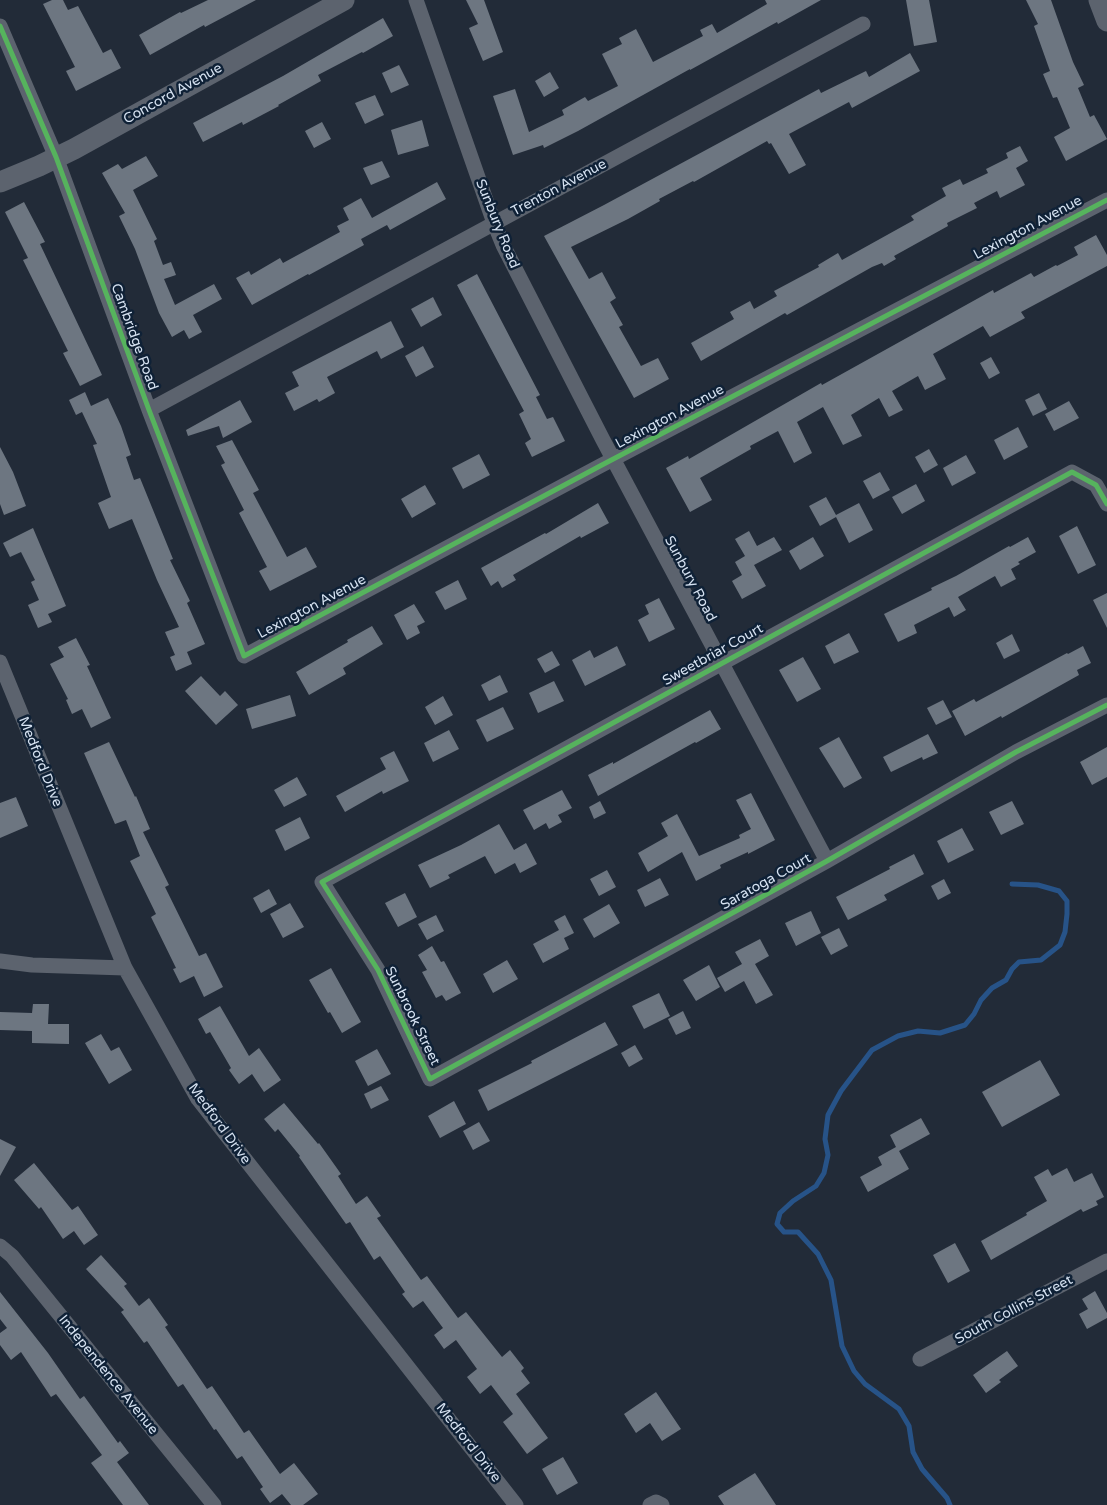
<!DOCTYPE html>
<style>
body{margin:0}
canvas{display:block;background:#222b38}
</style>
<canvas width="1107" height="1505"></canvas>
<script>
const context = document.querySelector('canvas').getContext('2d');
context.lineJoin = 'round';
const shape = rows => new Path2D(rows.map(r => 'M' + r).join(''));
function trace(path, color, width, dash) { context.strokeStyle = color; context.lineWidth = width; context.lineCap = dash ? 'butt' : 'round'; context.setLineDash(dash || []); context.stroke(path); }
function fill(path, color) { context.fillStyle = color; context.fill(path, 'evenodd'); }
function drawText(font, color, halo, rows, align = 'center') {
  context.font = font + ' "Varela Round",sans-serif'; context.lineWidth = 5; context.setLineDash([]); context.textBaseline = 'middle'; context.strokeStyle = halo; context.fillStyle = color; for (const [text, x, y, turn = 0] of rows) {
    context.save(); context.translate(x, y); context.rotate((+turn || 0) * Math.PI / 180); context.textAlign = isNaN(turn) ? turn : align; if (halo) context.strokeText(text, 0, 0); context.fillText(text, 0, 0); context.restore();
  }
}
trace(shape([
 [950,1505,947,1498,922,1469,913,1452,909,1426,899,1409,865,1384,854,1371,842,1346,831,1280,818,1254,798,1232,784,1232,777,1224,780,1213,793,1201,816,1186,824,1173,828,1155,825,1139,828,1115,841,1091,872,1050,898,1036,918,1031,940,1033,965,1025,974,1014,981,1000,992,988,1006,980,1012,969,1019,962,1041,960,1060,945,1065,932,1067,914,1067,901,1059,891,1038,885,1012,884]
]), '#275388', 5);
fill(shape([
 [52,0,63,0,68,10,78,6,103,53,111,49,121,68,76,91,66,71,75,67,43,4],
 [208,0,256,0,205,27,204,25,150,55,139,35,180,12,181,13],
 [466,0,484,0,503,52,483,61,469,28,478,24],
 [765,0,821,0,778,24,777,22,690,70,690,69,578,131,544,148,543,145,513,155,493,96,515,89,529,132,564,115,562,110,585,97,588,101,618,86,602,54,622,44,619,38,636,29,653,62,703,36,700,30,712,24,717,33,767,4],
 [906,0,929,0,937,42,914,46],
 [1026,0,1051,0,1073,62,1084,85,1078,88,1090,117,1094,115,1107,139,1066,161,1054,137,1070,128,1057,97,1053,98,1043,74,1050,71,1034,26,1038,24],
 [383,18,393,36,363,53,362,52,318,75,321,81,278,105,279,106,243,125,242,122,203,142,193,123,283,76],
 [910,53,920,71,852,108,849,102,789,134,806,165,789,174,771,143,769,144,767,141,694,182,693,181,659,199,660,201,628,219,571,247,589,279,602,272,616,298,610,302,623,325,619,327,641,366,658,358,669,379,634,398,544,236,604,205,819,89,821,93,866,71,869,77],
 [399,65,409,85,391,93,382,73],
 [550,72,559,88,544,97,535,81],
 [375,95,384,115,365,124,355,103],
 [422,120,429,146,398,155,391,130],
 [322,122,331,139,314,148,305,131],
 [1020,146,1028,161,1016,168,1025,185,1000,198,997,191,974,203,977,208,947,223,948,226,894,256,896,259,884,266,882,263,872,267,787,315,785,313,701,361,691,343,734,319,730,312,750,301,754,309,777,296,774,291,819,267,818,265,838,253,842,260,914,220,911,216,946,196,942,188,960,179,963,185,988,173,986,169,1008,158,1006,153],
 [146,156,158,176,133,190,157,239,154,241,163,265,171,262,176,275,164,279,175,305,214,284,222,299,193,315,202,332,189,339,184,330,172,337,159,313,135,249,119,216,125,213,102,173,118,164,122,169],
 [382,161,390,177,371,185,363,168],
 [437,182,446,199,390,230,387,225,361,239,364,245,309,275,308,274,252,305,236,278,249,271,251,275,280,258,283,263,340,232,337,226,349,220,343,208,361,198,372,218],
 [24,202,45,242,40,244,102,375,80,386,63,353,68,351,23,260,28,258,5,212],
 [1096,235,1107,255,1107,266,1021,312,1025,318,990,337,983,326,933,354,946,379,925,390,918,376,892,391,903,410,889,417,879,398,851,415,862,436,843,445,823,407,797,422,812,453,794,463,778,431,750,446,751,449,700,478,712,500,690,512,666,468,688,456,689,459,821,383,822,385,993,290,994,293,1031,273,1034,277,1056,265,1057,266,1078,255,1074,247],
 [477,274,540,395,536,397,547,419,553,417,565,441,532,457,525,443,531,439,519,414,524,411,457,285],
 [433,297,442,315,421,327,411,309],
 [391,321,404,347,381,359,377,351,327,377,335,393,319,402,317,399,294,411,285,393,299,386,292,372],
 [423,346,434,367,416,377,405,356],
 [991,357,1000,373,989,379,980,363],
 [85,392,91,406,108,398,121,426,131,455,126,457,134,480,140,478,173,559,170,560,190,601,187,603,205,644,187,652,192,664,176,671,170,657,175,655,165,632,179,627,157,580,132,519,109,529,98,503,111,497,93,445,97,444,82,412,76,415,69,400],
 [1039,393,1047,409,1033,416,1025,400],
 [240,400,252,422,223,438,219,426,188,436,186,430],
 [1069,401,1079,418,1054,431,1045,414],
 [1018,427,1028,447,1004,460,994,440],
 [232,440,259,490,253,493,287,557,306,547,317,567,270,591,259,571,267,567,239,513,244,510,221,465,225,463,216,446],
 [0,447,13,472,26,506,4,515,0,504],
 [929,449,938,465,924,473,915,457],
 [479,454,490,475,463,489,452,468],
 [966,455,976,473,952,486,943,468],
 [880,472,890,490,873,499,863,481],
 [916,484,925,501,902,514,892,497],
 [425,485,436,504,412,518,401,499],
 [826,497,836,515,859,503,873,530,849,543,836,517,820,526,809,506],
 [598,503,609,523,581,538,580,536,513,575,516,580,502,588,498,581,491,586,481,568,534,539,545,533,546,534],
 [1077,526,1096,565,1078,574,1059,536],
 [33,528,66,606,48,614,52,622,38,628,28,605,39,600,31,582,35,580,21,552,10,557,3,543],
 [749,531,757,546,774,537,782,550,754,565,766,586,742,599,732,581,742,575,735,562,745,556,735,539],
 [813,537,824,556,800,570,789,551],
 [1028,537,1036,552,1018,562,1020,564,1011,569,1016,579,1001,587,995,576,958,597,966,610,954,617,949,607,914,625,917,633,898,642,884,614,932,590,931,588,956,576,1009,546,1010,547],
 [458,580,467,599,445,610,435,592],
 [1107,593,1107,628,1093,600],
 [659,598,675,629,649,642,638,620,649,614,645,605],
 [414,604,425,622,417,626,420,633,407,640,394,615],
 [372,626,383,644,343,668,346,674,309,695,296,672,348,642,347,640],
 [849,633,859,652,834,664,825,646],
 [1012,634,1020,651,1004,659,996,643],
 [76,638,90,665,87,666,111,718,91,728,82,709,72,714,66,700,68,699,50,664,64,657,58,647],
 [617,646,626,665,585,686,572,660,590,650,594,658],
 [1083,646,1091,663,1077,670,1079,675,1002,718,1001,716,965,736,952,711,974,699,976,702,1067,653,1068,654],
 [552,651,560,665,545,673,537,659],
 [803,657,821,689,797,702,779,670],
 [500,675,508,692,489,701,481,685],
 [201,676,220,696,225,691,238,705,216,725,185,691],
 [554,681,564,701,538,713,529,693],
 [290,695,296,716,252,729,246,709],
 [443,696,453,715,435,725,425,707],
 [943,700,952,717,936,725,927,708],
 [503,707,514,729,487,742,476,720],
 [710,710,721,729,696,743,695,742,598,796,588,775,613,762,613,764],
 [449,730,459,749,433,762,424,743],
 [928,734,938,753,923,760,922,757,891,772,883,757],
 [839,737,862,778,844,788,819,748],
 [109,742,135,797,136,796,150,829,143,832,169,885,165,887,199,956,206,953,223,987,204,997,194,976,180,983,173,969,176,968,151,917,156,914,130,861,140,856,126,820,115,824,84,753],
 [1107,747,1107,777,1092,785,1080,762],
 [394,751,409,781,383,794,382,791,345,812,336,796,386,769,380,758],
 [297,777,307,795,284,807,274,790],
 [562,790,572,808,558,815,562,822,549,829,546,823,534,830,523,810],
 [751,793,775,840,748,854,748,852,720,865,721,868,696,881,682,852,648,872,638,853,668,836,661,823,677,814,699,856,740,838,739,835,751,829,736,800],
 [16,797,28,826,0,838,0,803],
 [600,801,606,813,594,819,589,807],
 [1012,801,1024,824,1001,835,989,812],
 [300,817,310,838,285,851,275,830],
 [499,824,514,850,526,843,537,864,520,873,515,863,495,874,485,856,448,875,450,878,430,888,418,865,461,845],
 [962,828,974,850,948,863,937,841],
 [914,854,924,874,884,895,887,900,848,920,836,897,890,869,889,867],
 [607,870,616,887,599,896,590,879],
 [660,878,669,895,645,907,637,890],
 [944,879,951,893,938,900,931,886],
 [269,889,277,904,261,913,253,898],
 [405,893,417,917,398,927,385,903],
 [290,903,304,927,283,938,270,914],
 [609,904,620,923,594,938,583,919],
 [811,911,821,933,796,946,785,923],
 [436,915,444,931,427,940,418,924],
 [565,915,574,933,564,938,569,949,543,963,533,944,559,930,554,921],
 [839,928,848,946,831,955,821,937],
 [760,939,769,956,755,964,773,995,756,1004,744,981,725,992,717,978,742,964,735,952],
 [432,946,441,962,444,961,461,993,446,1001,442,995,436,998,422,972,427,970,418,955],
 [507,960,518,979,493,993,483,974],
 [709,965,720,987,696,1001,683,980],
 [331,968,361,1022,342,1033,330,1012,328,1013,309,980],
 [659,993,670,1016,644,1029,632,1006],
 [33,1004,49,1004,48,1024,69,1024,69,1044,32,1043,32,1031,0,1030,0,1012,32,1013],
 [220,1006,249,1056,259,1048,281,1080,264,1092,252,1074,239,1084,229,1070,231,1068,210,1032,206,1034,198,1019],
 [683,1011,691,1028,676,1035,668,1019],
 [605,1022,618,1045,488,1111,478,1090,532,1063,531,1061],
 [101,1034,111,1051,119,1047,132,1070,109,1084,85,1043],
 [635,1045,643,1059,629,1067,621,1053],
 [377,1049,391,1074,368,1086,355,1061],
 [1040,1060,1060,1095,1002,1127,982,1092],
 [381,1086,389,1100,371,1109,364,1094],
 [454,1101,466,1124,440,1138,428,1116],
 [284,1103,318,1144,319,1143,341,1174,338,1176,356,1204,367,1196,381,1216,377,1218,421,1280,427,1276,458,1318,466,1312,502,1357,510,1350,524,1368,521,1371,530,1383,516,1394,548,1438,527,1454,503,1422,513,1414,491,1385,480,1394,467,1377,477,1369,456,1340,444,1349,434,1335,443,1328,423,1301,413,1308,402,1294,405,1292,380,1256,374,1260,350,1222,346,1224,299,1157,300,1156,278,1129,275,1132,264,1119],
 [921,1118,930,1134,899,1151,909,1169,868,1192,860,1177,882,1165,878,1157,896,1147,890,1135],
 [479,1122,490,1141,473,1150,463,1131],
 [0,1139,16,1147,0,1176],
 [34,1163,72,1210,78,1206,98,1235,84,1245,74,1231,63,1239,41,1207,39,1209,14,1180],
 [1067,1168,1074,1182,1092,1173,1104,1197,1096,1201,1098,1205,1083,1212,1081,1209,991,1260,981,1241,1027,1215,1026,1213,1047,1201,1034,1177,1048,1169,1052,1176],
 [955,1243,970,1271,948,1283,933,1255],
 [101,1255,127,1284,124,1286,139,1306,149,1298,168,1325,165,1327,207,1389,212,1386,244,1433,249,1430,280,1474,294,1463,318,1494,303,1505,291,1505,282,1494,270,1503,260,1489,263,1487,242,1456,237,1459,216,1429,214,1430,183,1384,178,1387,147,1341,144,1343,121,1312,124,1310,86,1269],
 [1095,1291,1107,1313,1107,1318,1087,1329,1079,1314,1088,1309,1082,1299],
 [0,1292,48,1353,80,1399,84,1396,118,1443,120,1441,129,1453,117,1462,149,1505,123,1505,91,1463,102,1455,56,1394,51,1397,21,1352,11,1360,0,1345,0,1333,7,1328,0,1319],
 [1007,1351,1018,1366,999,1380,1001,1382,986,1393,973,1375],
 [656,1392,681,1429,662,1441,650,1423,636,1433,624,1414],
 [563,1457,578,1483,557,1495,542,1469],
 [755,1473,776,1505,724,1505,718,1496]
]), '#6d7681');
trace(shape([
 [416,0,494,223,503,245,603,440,827,861],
 [0,26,56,157,149,410,244,656,600,466,1107,200],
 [149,410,863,24],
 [1107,504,1096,485,1072,472,322,882,378,970,430,1079,827,861,1016,752,1107,705],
 [0,662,125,968,198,1099,516,1505],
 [0,961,32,965,125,968],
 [0,1246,12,1256,214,1505],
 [920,1359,1107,1261],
 [650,1505,656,1502,662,1505]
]), '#5c636e', 15);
trace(shape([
 [1099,0,1107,21],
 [0,182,39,166,74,149,344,0]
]), '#5c636e', 21);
trace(shape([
 [0,26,56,157,149,410,244,656,600,466,1107,200],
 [1107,504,1096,485,1072,472,322,882,378,970,430,1079,827,861,1016,752,1107,705]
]), '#56b35d', 5);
drawText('14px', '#d6e2f1', '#0f2136', [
 ["Concord Avenue",173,94,-29],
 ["Trenton Avenue",559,188,-28],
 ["Sunbury Road",497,224,68],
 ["Lexington Avenue",1028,228,-28],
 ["Cambridge Road",134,337,70],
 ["Lexington Avenue",670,417,-28],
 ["Sunbury Road",690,579,62],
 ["Lexington Avenue",312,607,-28],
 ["Sweetbriar Court",713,655,-29],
 ["Medford Drive",40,762,68],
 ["Saratoga Court",766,882,-29],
 ["Sunbrook Street",412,1016,64],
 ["Medford Drive",219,1124,54],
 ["South Collins Street",1014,1310,-28],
 ["Independence Avenue",108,1375,51],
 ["Medford Drive",468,1443,52]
]);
</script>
